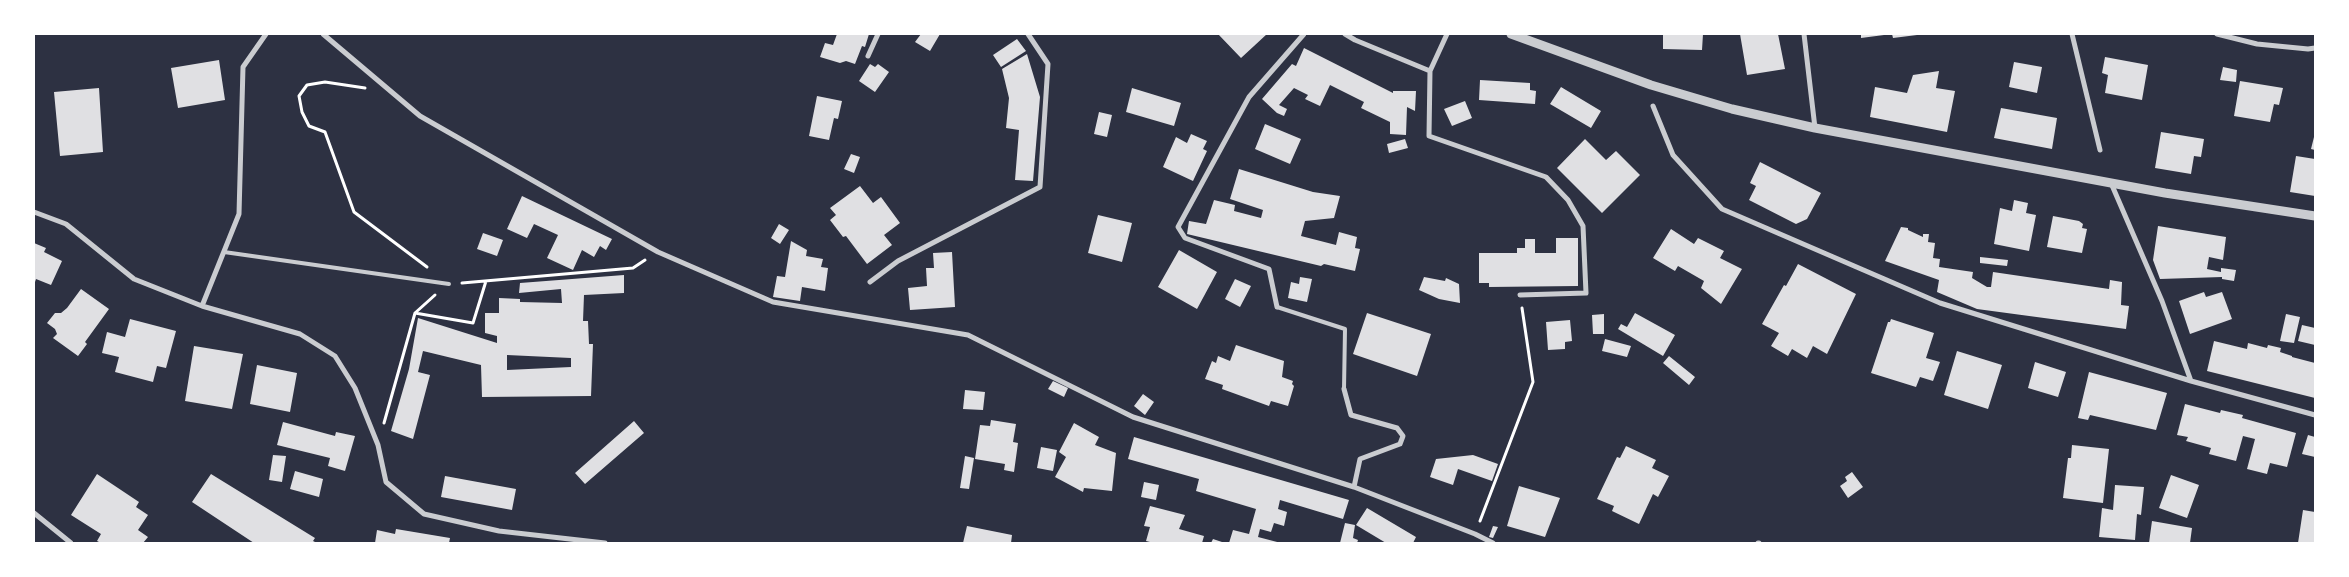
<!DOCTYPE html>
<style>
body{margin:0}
#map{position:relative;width:2349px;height:577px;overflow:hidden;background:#2d3142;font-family:"Fira Sans",sans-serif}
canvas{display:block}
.frame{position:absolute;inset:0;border:35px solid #fff;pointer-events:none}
</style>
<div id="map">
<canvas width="2349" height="577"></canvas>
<div class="frame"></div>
</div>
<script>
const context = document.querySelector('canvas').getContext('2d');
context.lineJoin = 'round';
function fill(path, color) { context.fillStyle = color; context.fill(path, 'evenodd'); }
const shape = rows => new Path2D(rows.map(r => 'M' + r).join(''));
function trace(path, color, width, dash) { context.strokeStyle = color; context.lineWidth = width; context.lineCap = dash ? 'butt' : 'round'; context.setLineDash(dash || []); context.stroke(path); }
fill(shape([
 [837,34,869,34,865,47,862,46,855,64,846,61,840,63,820,57,825,43,833,45],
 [921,34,940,34,930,51,915,42],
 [1218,34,1267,34,1241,58],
 [1663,34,1703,34,1702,50,1663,49],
 [1740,34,1778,34,1785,69,1747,75],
 [1861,34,1884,34,1884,35,1861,38],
 [1892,34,1916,34,1917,35,1893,38],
 [1017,39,1026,51,1001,67,993,55],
 [1304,48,1393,93,1393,91,1416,91,1415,111,1407,107,1406,135,1390,134,1390,122,1361,108,1364,102,1330,85,1320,106,1305,99,1308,95,1294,88,1279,105,1287,109,1284,116,1277,113,1262,99,1292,64,1296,66],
 [1027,54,1040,97,1033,181,1015,180,1019,130,1006,128,1009,98,1002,69],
 [2105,57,2148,65,2142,100,2105,93,2108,75,2102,73],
 [219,60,225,100,178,108,171,68],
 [2014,62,2042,67,2037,93,2009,87],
 [870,64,875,67,878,64,889,72,875,92,859,81],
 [2223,67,2237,70,2236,82,2220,80],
 [1939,71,1936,88,1955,91,1947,132,1870,117,1875,87,1907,93,1913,75],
 [1480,80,1530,83,1530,90,1536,91,1535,104,1479,100],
 [2240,81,2283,88,2279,105,2274,104,2270,122,2234,116],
 [1561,87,1601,111,1591,128,1550,104],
 [99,88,103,152,60,156,54,92],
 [1132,88,1181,103,1174,126,1126,112],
 [817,96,842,101,838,119,834,118,829,140,809,136],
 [1465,101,1472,118,1452,126,1444,109],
 [2001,108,2057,118,2052,149,1994,138],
 [1099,112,1112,115,1107,137,1094,134],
 [1265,124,1301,139,1290,164,1255,149],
 [2161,132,2204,139,2201,157,2194,156,2191,174,2155,168],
 [2315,133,2315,150,2311,149],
 [1191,134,1207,141,1203,149,1207,151,1193,181,1163,167,1176,137,1187,143],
 [1405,139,1408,148,1389,153,1387,144],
 [1585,139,1606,160,1616,151,1640,175,1602,213,1557,168],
 [851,154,860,157,854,173,844,169],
 [2296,156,2315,159,2315,196,2290,192],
 [1760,162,1821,193,1807,219,1796,224,1749,200,1756,186,1750,183],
 [1239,169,1313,192,1340,196,1334,218,1305,221,1301,236,1336,245,1339,232,1357,237,1355,248,1360,249,1355,271,1324,264,1321,266,1187,234,1189,221,1206,224,1214,200,1235,205,1234,211,1261,218,1263,210,1230,199],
 [860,186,873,203,881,197,900,223,884,235,892,245,867,264,846,236,843,237,830,220,836,215,830,208],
 [522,196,612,239,606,250,600,246,594,257,582,250,573,270,547,258,558,235,534,224,527,238,507,229],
 [2014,200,2028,203,2026,213,2036,215,2029,251,1994,244,2000,208,2012,211],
 [1098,215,1132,223,1122,262,1088,253],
 [2053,216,2079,221,2083,224,2082,228,2087,229,2082,253,2047,247],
 [779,224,789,230,780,244,771,238],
 [2158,226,2226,237,2223,260,2209,257,2207,269,2221,272,2221,268,2236,270,2234,281,2222,279,2222,277,2160,279,2153,260],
 [1901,227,1908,228,1908,230,1923,237,1923,234,1929,234,1928,242,1935,243,1933,258,1940,259,1939,267,1973,272,1972,278,1987,287,1991,287,1993,272,2109,289,2110,280,2122,282,2121,305,2129,306,2126,329,1977,309,1937,292,1939,280,1885,261],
 [1671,229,1694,244,1698,238,1724,251,1720,258,1742,269,1721,304,1701,288,1704,281,1678,266,1675,271,1653,258],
 [483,233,503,240,497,256,477,249],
 [1556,238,1578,238,1578,286,1489,287,1489,283,1479,283,1479,253,1517,253,1517,248,1525,248,1525,239,1535,239,1535,253,1556,253],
 [791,241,807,250,806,256,823,259,821,267,828,268,825,291,802,287,800,301,773,297,777,276,785,277],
 [34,243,46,248,44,252,62,261,51,285,36,279,34,285],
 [1179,250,1217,272,1197,309,1158,287],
 [952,252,955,307,910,310,908,288,927,286,926,268,934,268,933,253],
 [1980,257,2008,260,2007,266,1980,263],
 [1798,264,1856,294,1827,354,1813,346,1807,358,1792,349,1788,356,1771,346,1779,333,1762,324,1784,285,1786,286],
 [624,275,624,293,584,295,583,321,588,321,589,344,593,344,591,396,482,397,481,365,423,351,418,372,430,375,413,439,391,431,409,369,418,318,497,343,497,336,485,333,485,313,499,313,499,298,520,299,520,302,562,303,561,289,519,293,520,283],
 [507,355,571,358,571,367,507,370],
 [1300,277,1312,279,1307,302,1288,298,1291,282,1299,284],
 [1424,277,1445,281,1446,278,1459,284,1460,303,1439,299,1419,290],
 [1235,279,1251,286,1240,307,1225,299],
 [81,289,109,309,85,342,87,344,78,356,53,338,57,334,55,329,47,323,55,313,61,313,67,308],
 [2204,292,2206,297,2222,292,2232,319,2190,334,2179,301],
 [1367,313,1431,334,1417,376,1353,354],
 [1635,313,1675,335,1663,356,1618,329,1621,324,1627,327],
 [1604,314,1604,334,1593,334,1592,315],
 [2286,314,2300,317,2294,343,2280,341],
 [130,319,176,331,166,368,157,366,153,382,115,372,119,357,102,353,107,332,125,337],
 [1891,319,1934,333,1926,358,1940,362,1933,381,1920,377,1916,387,1871,373,1888,322,1890,322],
 [1570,320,1572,341,1565,342,1565,349,1548,350,1546,322],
 [2302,325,2315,328,2315,345,2298,341],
 [1605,339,1631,346,1627,357,1602,351],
 [2214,341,2247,349,2248,343,2267,348,2268,345,2281,348,2280,352,2292,356,2292,357,2315,363,2315,398,2207,371],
 [1236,345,1284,361,1282,377,1293,381,1292,384,1294,386,1288,406,1271,401,1269,406,1222,389,1223,385,1205,379,1212,361,1216,363,1218,356,1230,361],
 [194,346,243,354,232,409,185,401],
 [1957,351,2002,365,1988,409,1944,395],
 [1669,356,1695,377,1689,385,1663,363],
 [2035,362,2066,372,2058,397,2028,388],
 [257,365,297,373,290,412,250,404],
 [2089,372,2167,393,2156,430,2090,415,2088,420,2078,418],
 [1053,381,1068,388,1064,397,1048,389],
 [965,390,985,392,983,410,963,409],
 [1143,394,1154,402,1145,415,1134,406],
 [2185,404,2220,413,2221,410,2243,415,2242,418,2296,433,2287,467,2270,463,2267,474,2247,469,2255,439,2243,436,2236,461,2209,454,2211,448,2186,441,2188,437,2177,435],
 [991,420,1016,424,1013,442,1018,443,1014,472,1004,470,1005,464,975,459,980,425,990,426],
 [634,421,644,433,585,484,575,473],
 [283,422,335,436,336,432,355,436,345,471,328,466,330,458,277,445],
 [1074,423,1099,437,1095,445,1116,453,1112,491,1084,488,1083,492,1055,477,1066,457,1059,452],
 [2308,435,2315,437,2315,457,2302,454],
 [1134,437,1349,500,1343,519,1280,500,1278,509,1287,512,1284,526,1274,523,1271,532,1260,529,1258,537,1281,543,1229,543,1233,530,1249,534,1256,509,1196,491,1199,479,1128,459],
 [2072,445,2109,449,2103,503,2063,498,2068,458,2071,458],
 [1626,446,1656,460,1652,468,1669,476,1658,497,1653,494,1639,524,1612,511,1614,506,1597,499,1617,457,1620,458],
 [1041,447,1057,450,1053,471,1037,468],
 [273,455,286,456,282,482,269,480],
 [1473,455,1498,464,1492,481,1458,469,1453,485,1430,477,1436,459],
 [965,456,974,458,969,489,960,488],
 [295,471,323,479,319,497,290,489],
 [1852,472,1863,487,1848,498,1840,486,1847,481,1845,477],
 [97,474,139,502,136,507,148,515,138,530,148,537,143,543,101,543,97,541,101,534,71,515],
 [211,474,315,538,313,541,317,543,254,543,192,502],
 [2171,475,2199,485,2187,518,2159,508],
 [445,476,516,489,512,510,441,497],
 [1144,482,1159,485,1156,500,1141,497],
 [2115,485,2144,487,2141,515,2137,514,2135,540,2099,537,2102,508,2113,510],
 [1519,486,1560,498,1545,537,1507,526],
 [1150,506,1185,515,1179,529,1204,536,1202,543,1154,543,1146,541,1150,527,1144,526],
 [1367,508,1416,537,1413,543,1386,543,1356,525],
 [2303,510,2315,512,2315,543,2298,543],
 [2152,521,2192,528,2190,543,2149,543],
 [1345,523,1355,525,1353,538,1358,540,1357,543,1340,543],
 [967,526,1012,535,1011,543,963,543],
 [1493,526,1498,527,1493,538,1489,537],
 [396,529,450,538,449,543,375,543,377,530,395,534],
 [1213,539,1225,543,1211,543]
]), '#e0e0e3');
trace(shape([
 [365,88,325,82,307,85,299,96,302,112,309,126,325,132,354,212,427,267],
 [462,283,633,268,645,260],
 [415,313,473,323,486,281],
 [384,423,415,313,435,295],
 [1480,521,1533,382,1522,308]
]), '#fff', 3);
trace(shape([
 [224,252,449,284],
 [1277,307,1345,329,1344,389]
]), '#caccd0', 4);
trace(shape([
 [323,34,420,116,658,252,773,302,968,335,1133,417,1354,487,1475,534,1493,543],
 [1345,34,1355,40,1430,71,1447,34],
 [1804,34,1815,128],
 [2072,34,2100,150],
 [2217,34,2257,44,2308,49,2315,48],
 [868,56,878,34],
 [1430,71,1429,136,1546,177,1568,200,1583,226,1586,293,1520,295],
 [1653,106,1673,155,1722,209,1940,303,2191,381,2315,415],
 [2111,183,2162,301,2191,381],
 [34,212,66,224,134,279,202,306,300,334,335,356,355,388,378,445,386,482,424,514,499,531,605,543],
 [870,282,898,261,1040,187,1048,64,1028,34],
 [202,306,239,214,243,67,266,34],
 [1277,307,1269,269,1185,238,1178,227,1249,97,1304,34],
 [1344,389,1351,415,1397,428,1403,436,1400,444,1360,459,1354,487],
 [34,513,71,543],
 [1758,543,1759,543]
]), '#caccd0', 5);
trace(shape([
 [1511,34,1651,85,1732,109,1815,128,2165,193,2315,216]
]), '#caccd0', 9);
</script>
